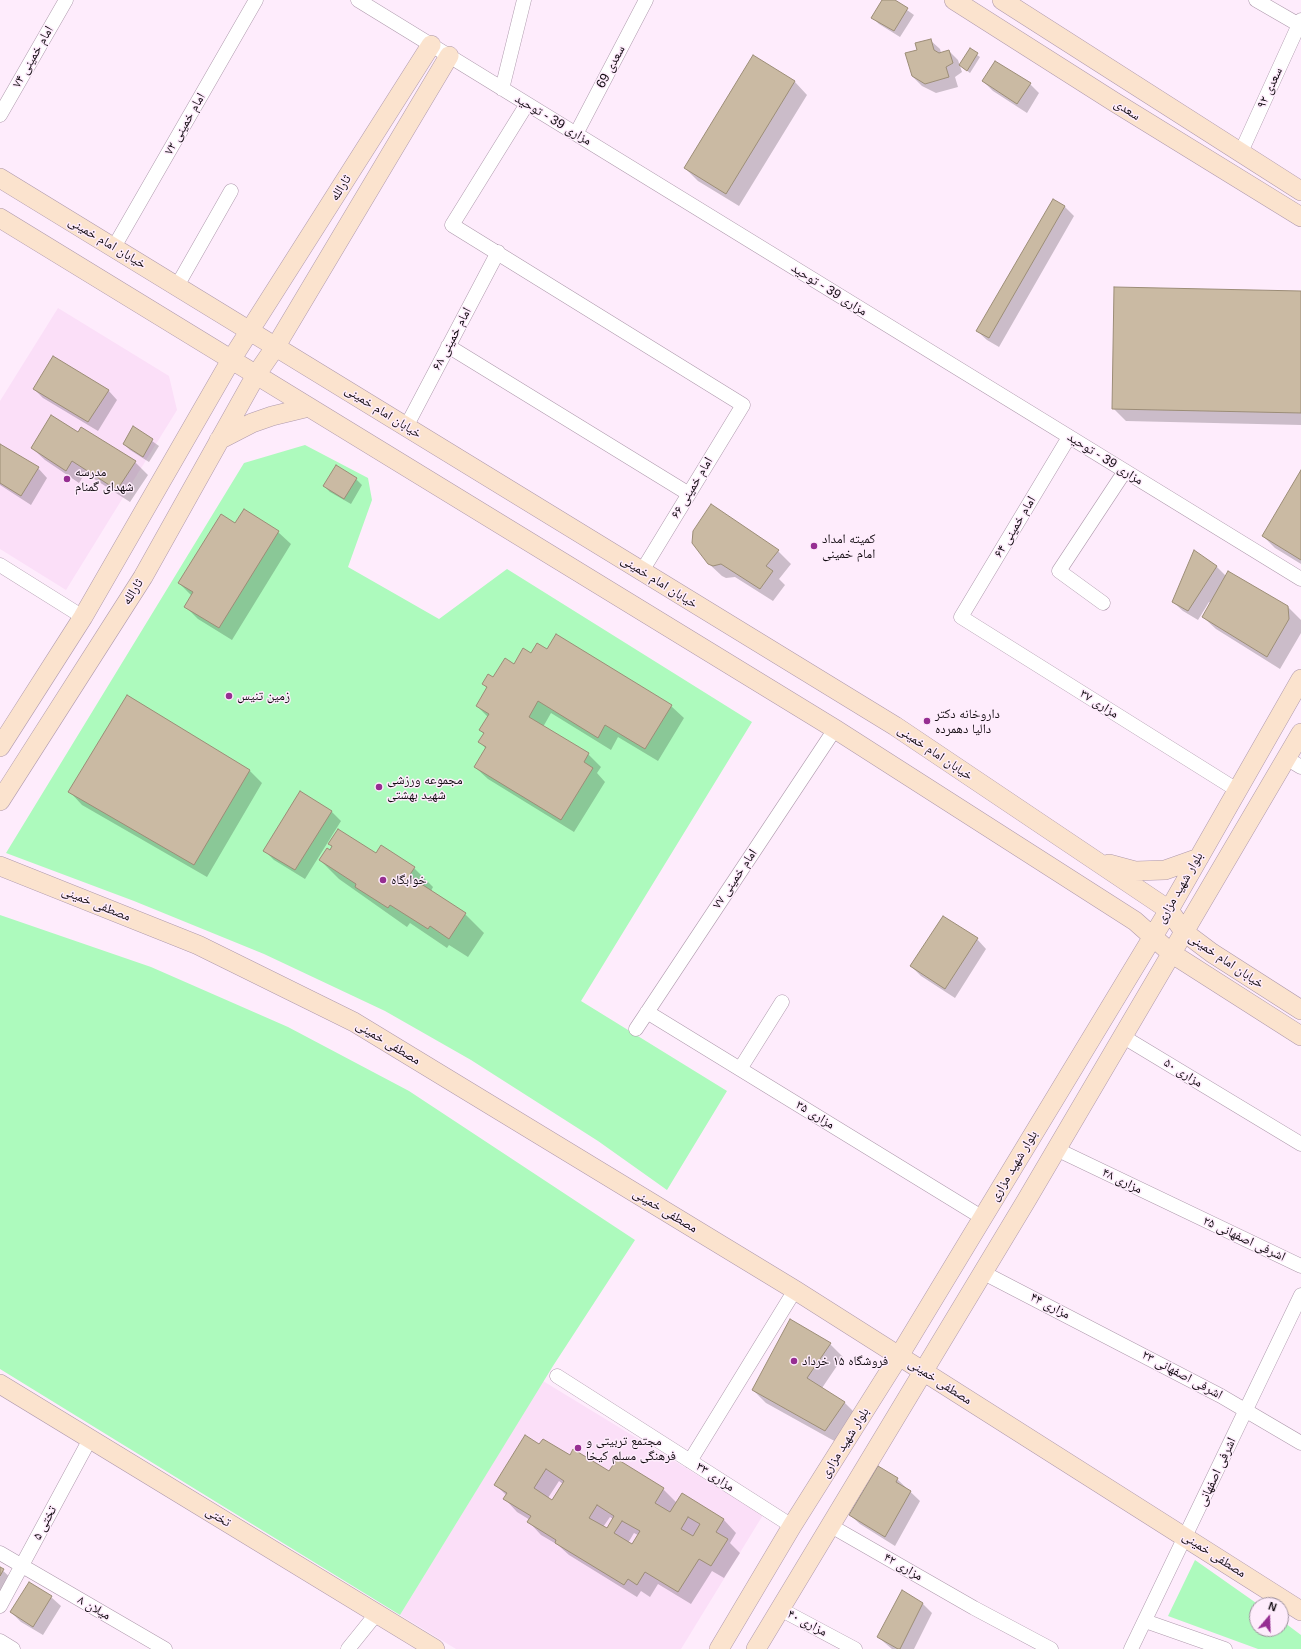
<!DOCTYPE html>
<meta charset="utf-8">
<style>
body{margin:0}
#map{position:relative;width:1301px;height:1649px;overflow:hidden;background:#feecfc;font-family:Arial,sans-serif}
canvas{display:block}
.north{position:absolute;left:1249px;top:1597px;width:40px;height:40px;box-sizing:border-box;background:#feecfc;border:1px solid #9f929e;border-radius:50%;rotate:19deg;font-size:11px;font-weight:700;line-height:16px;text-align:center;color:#110a10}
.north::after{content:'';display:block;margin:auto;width:14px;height:18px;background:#962e92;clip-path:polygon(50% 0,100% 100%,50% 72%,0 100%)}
</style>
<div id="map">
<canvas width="1301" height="1649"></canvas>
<div class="north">N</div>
</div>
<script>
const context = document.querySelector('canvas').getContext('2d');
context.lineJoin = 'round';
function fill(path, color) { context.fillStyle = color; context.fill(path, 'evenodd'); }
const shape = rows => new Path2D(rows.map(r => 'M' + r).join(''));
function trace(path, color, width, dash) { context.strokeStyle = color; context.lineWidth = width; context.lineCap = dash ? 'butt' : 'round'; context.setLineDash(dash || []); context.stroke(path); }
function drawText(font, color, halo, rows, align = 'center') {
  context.font = font + ' Arial,"Noto Naskh Arabic",sans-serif'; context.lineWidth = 3; context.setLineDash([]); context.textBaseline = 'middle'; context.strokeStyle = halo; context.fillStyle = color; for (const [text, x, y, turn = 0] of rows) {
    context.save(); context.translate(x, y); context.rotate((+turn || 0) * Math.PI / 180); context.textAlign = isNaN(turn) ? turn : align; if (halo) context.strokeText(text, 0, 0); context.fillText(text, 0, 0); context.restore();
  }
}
fill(shape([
 [58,308,169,376,177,410,66,590,0,549,0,401],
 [543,1381,763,1515,681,1649,456,1649,400,1615]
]), '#fbdff8');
fill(shape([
 [305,445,368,478,372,500,348,567,439,619,507,569,752,722,581,1001,727,1091,667,1190,598,1141,471,1060,385,1011,264,954,134,901,6,853,244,463],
 [0,915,151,967,288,1027,409,1091,635,1240,553,1366,400,1615,0,1369],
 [1195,1560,1259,1605,1257,1605,1257,1629,1281,1629,1281,1620,1301,1635,1301,1649,1258,1649,1168,1616]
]), '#adfabd');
fill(shape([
 [883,0,893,0,914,15,900,37,879,24,873,18],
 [930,40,940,49,941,53,949,51,958,60,962,72,955,77,958,87,936,93,922,86,912,76,918,50],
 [970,50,980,57,970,73,963,68],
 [753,57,795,82,807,95,739,206,698,181,685,168],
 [983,81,1030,84,1039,93,1027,113,993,91],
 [1053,200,1065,207,1074,216,999,347,987,340,977,331],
 [1301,292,1301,425,1126,421,1113,408],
 [34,389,108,390,117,400,98,431,43,398],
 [134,428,159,446,149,462,130,450,124,444],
 [78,433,135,462,148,475,130,502,85,473,79,483,45,460,32,448],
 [0,445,38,468,47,478,31,505,0,485],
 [1301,472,1301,564,1275,548,1263,536],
 [356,479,362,485,351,504,330,492,324,486],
 [711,505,778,551,791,564,779,579,785,585,773,601,735,577,726,578,722,576,708,563],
 [236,524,278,532,291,544,232,640,198,619,185,606,192,596,179,583],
 [1216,566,1226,576,1288,607,1301,620,1301,633,1280,669,1216,629,1203,617,1211,603,1209,602,1198,620,1183,611,1173,602],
 [547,650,671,706,684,718,658,761,618,737,611,750,551,713,543,727,588,754,601,767,597,773,605,782,574,832,488,779,475,767,486,749,480,742,484,734,480,730,488,717,477,706,487,688,483,684,531,654],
 [249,770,262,783,207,877,82,805,70,792],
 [331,811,341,821,305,879,274,860,265,851],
 [329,844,376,855,381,847,414,868,433,887,431,891,465,914,484,933,468,957,449,945,447,948,410,923,407,927,339,879,320,860,333,847],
 [977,939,986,949,955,998,921,976,911,966],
 [790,1320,830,1344,843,1357,822,1388,844,1402,857,1415,838,1443,766,1403,753,1390],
 [540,1446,610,1473,663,1489,677,1503,682,1495,724,1520,736,1533,730,1543,740,1553,724,1578,712,1571,691,1604,658,1584,650,1597,641,1591,637,1597,569,1555,558,1545,541,1535,529,1522,530,1520,517,1512,505,1499,507,1496,496,1485],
 [559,1481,563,1484,552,1501,548,1498],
 [610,1517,613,1519,607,1530,603,1527],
 [634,1533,638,1535,632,1545,628,1543],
 [897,1479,920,1501,895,1546,860,1524,850,1515],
 [0,1568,13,1580,0,1600],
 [51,1597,61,1606,43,1635,21,1622,11,1612],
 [923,1604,932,1613,914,1649,892,1649,878,1637]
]), '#0003');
const building = shape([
 [882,0,895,0,908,8,894,31,871,18,882,0],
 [931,39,934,50,939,53,949,50,953,63,946,67,949,77,925,84,912,76,905,53,917,50,915,43,931,39],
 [970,48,978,53,967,71,959,65,970,48],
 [753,55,795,81,726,194,684,168,753,55],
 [995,61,1031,83,1017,104,982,81,995,61],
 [1053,199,1065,206,989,338,976,331,1053,199],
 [1114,287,1301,291,1301,413,1112,409,1114,287],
 [53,356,109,390,88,422,33,389,53,356],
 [51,415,78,432,81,427,136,461,117,490,72,461,66,471,31,448,51,415],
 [133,426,153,439,143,457,123,444,133,426],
 [0,444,39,467,21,496,0,483,0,444],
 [336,465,357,478,344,499,323,486,336,465],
 [1301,470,1301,560,1262,536,1301,470],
 [711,504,779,550,766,566,773,571,760,589,721,564,713,566,708,564,692,543,693,531,711,504],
 [244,509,279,531,219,628,184,607,193,592,178,583,221,514,235,523,244,509],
 [1194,550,1217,566,1188,611,1172,602,1194,550],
 [1228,571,1288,606,1289,619,1267,657,1202,617,1228,571],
 [556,634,672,705,645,749,605,725,598,738,538,701,529,717,589,753,584,762,593,768,561,820,474,767,486,747,478,742,484,733,479,730,489,714,476,706,487,687,482,684,488,674,493,677,505,658,514,664,523,648,531,653,537,643,547,649,556,634],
 [127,695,250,770,194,865,68,792,127,695],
 [300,791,332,811,295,870,263,851,300,791],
 [338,829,376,853,381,845,415,867,409,876,466,913,449,939,430,926,428,929,390,905,388,908,355,887,356,884,319,860,327,848,330,850,332,846,328,844,338,829],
 [943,916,978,938,945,989,910,966,943,916],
 [790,1319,831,1343,807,1378,845,1402,825,1431,752,1390,790,1319],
 [525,1435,539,1444,543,1439,570,1455,573,1449,609,1471,617,1459,664,1488,655,1503,670,1512,682,1493,724,1519,716,1532,728,1539,711,1566,699,1559,678,1592,645,1572,637,1585,628,1579,624,1585,555,1543,556,1540,527,1522,531,1516,503,1499,507,1493,494,1485,525,1435],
 [546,1469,564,1481,552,1500,534,1488,546,1469],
 [597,1505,614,1516,607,1528,589,1518,597,1505],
 [688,1517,700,1524,693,1536,681,1529,688,1517],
 [622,1521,640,1531,632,1544,614,1533,622,1521],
 [878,1466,898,1478,896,1482,911,1491,885,1537,849,1515,878,1466],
 [0,1567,4,1569,0,1576,0,1567],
 [29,1582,52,1596,33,1627,10,1612,29,1582],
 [902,1590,923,1603,900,1649,898,1649,877,1637,902,1590]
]);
fill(building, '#cabaa3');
trace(building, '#9c8d77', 1);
const street = shape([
 [358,0,1301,579],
 [1256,0,1301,26],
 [502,89,524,0],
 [527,104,452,225,743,405,642,571],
 [0,115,66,0],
 [576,134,646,0],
 [1241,152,1301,20],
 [114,247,256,0],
 [177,286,231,191],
 [448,346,689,494],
 [406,427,498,252],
 [1069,437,961,617,1237,790],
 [0,565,83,617],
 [1103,603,1059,571,1125,471],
 [1286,758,1301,767],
 [647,1012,983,1218],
 [636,1029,835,729],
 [1122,1036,1301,1144],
 [740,1069,782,1002],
 [1056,1149,1301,1266],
 [982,1272,1221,1396,1301,1443],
 [557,1376,792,1526],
 [690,1461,795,1290],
 [831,1526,974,1608,1051,1649],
 [0,1553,165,1649],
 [0,1606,90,1439],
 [780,1609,855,1649],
 [1145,1621,1225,1649],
 [0,1641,13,1649],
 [348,1649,377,1613],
 [1131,1649,1301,1295]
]);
const secondary = shape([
 [954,0,1116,103,1301,217],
 [1002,0,1301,191],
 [0,178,895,726,1169,910,1184,932,1212,953,1301,1010],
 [0,218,835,729,1135,921,1171,953,1301,1036],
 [219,440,252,423,272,416,309,407],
 [0,747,83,617,231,360,431,45],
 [0,801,143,577,256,375,276,346,449,56],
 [1109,864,1135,871,1165,870,1199,858],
 [0,866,198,945,354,1022,795,1290,1301,1611],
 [0,1384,435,1649],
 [719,1649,792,1526,899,1356,1169,910,1301,679],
 [756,1649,1026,1201,1301,733]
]);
trace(street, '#ae99ac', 15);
trace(secondary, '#ae99ac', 20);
trace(street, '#fff', 14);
trace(secondary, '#fbe3ce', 19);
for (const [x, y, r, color] of [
 [67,479,4,"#962e92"],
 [814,546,4,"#962e92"],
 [229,696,4,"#962e92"],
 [927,721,4,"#962e92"],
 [379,787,4,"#962e92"],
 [383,880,4,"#962e92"],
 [794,1361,4,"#962e92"],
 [578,1448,4,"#962e92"]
]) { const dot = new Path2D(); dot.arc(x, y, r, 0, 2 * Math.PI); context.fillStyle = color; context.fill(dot); trace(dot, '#feecfc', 1.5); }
drawText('13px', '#110a10', '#feecfc', [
 ["امام خمینی ۷۴",33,57,-60],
 ["سعدی 69",611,67,-62],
 ["سعدی ۹۲",1270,88,-65],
 ["سعدی",1127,110,32],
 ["مزاری 39 - توحید",553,120,31],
 ["امام خمینی ۷۲",185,124,-60],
 ["ثارالله",341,188,-58],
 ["خیابان امام خمینی",107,243,31],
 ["مزاری 39 - توحید",829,290,32],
 ["امام خمینی ۶۸",452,339,-62],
 ["خیابان امام خمینی",383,412,32],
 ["مزاری 39 - توحید",1105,459,32],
 ["امام خمینی ۶۶",692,488,-59],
 ["امام خمینی ۶۴",1015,527,-59],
 ["خیابان امام خمینی",659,582,32],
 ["ثارالله",133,592,-58],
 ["مزاری ۳۷",1099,704,32],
 ["خیابان امام خمینی",935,753,34],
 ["امام خمینی ۷۷",735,879,-56],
 ["بلوار شهید مزاری",1180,888,-60],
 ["مصطفی خمینی",96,904,22],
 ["خیابان امام خمینی",1226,961,34],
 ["مصطفی خمینی",388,1043,31],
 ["مزاری ۵۰",1183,1073,32],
 ["مزاری ۳۵",815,1115,31],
 ["بلوار شهید مزاری",1014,1166,-59],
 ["مزاری ۴۸",1122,1181,26],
 ["مصطفی خمینی",665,1211,31],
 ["اشرفی اصفهانی ۲۵",1244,1239,25],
 ["مزاری ۴۴",1050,1306,27],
 ["اشرفی اصفهانی ۲۳",1182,1375,28],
 ["مصطفی خمینی",940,1382,33],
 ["بلوار شهید مزاری",845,1443,-58],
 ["اشرفی اصفهانی",1217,1472,-65],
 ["مزاری ۳۳",715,1477,33],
 ["تختی",218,1517,31],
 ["تختی ۵",45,1523,-62],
 ["مصطفی خمینی",1214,1555,33],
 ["مزاری ۴۲",903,1567,30],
 ["میلان ۸",94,1608,30],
 ["مزاری ۴۰",807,1623,28]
]);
drawText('13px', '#110a10', '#feecfc', [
 ["مدرسه",75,472],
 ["شهدای گمنام",75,487],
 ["کمیته امداد",822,539],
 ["امام خمینی",822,554],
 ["زمین تنیس",237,696],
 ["داروخانه دکتر",935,714],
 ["دالیا دهمرده",935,729],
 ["مجموعه ورزشی",387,780],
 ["شهید بهشتی",387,795],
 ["خوابگاه",391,880],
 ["فروشگاه ۱۵ خرداد",802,1361],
 ["مجتمع تربیتی و",586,1441],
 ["فرهنگی مسلم کیخا",586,1456]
], 'left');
</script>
